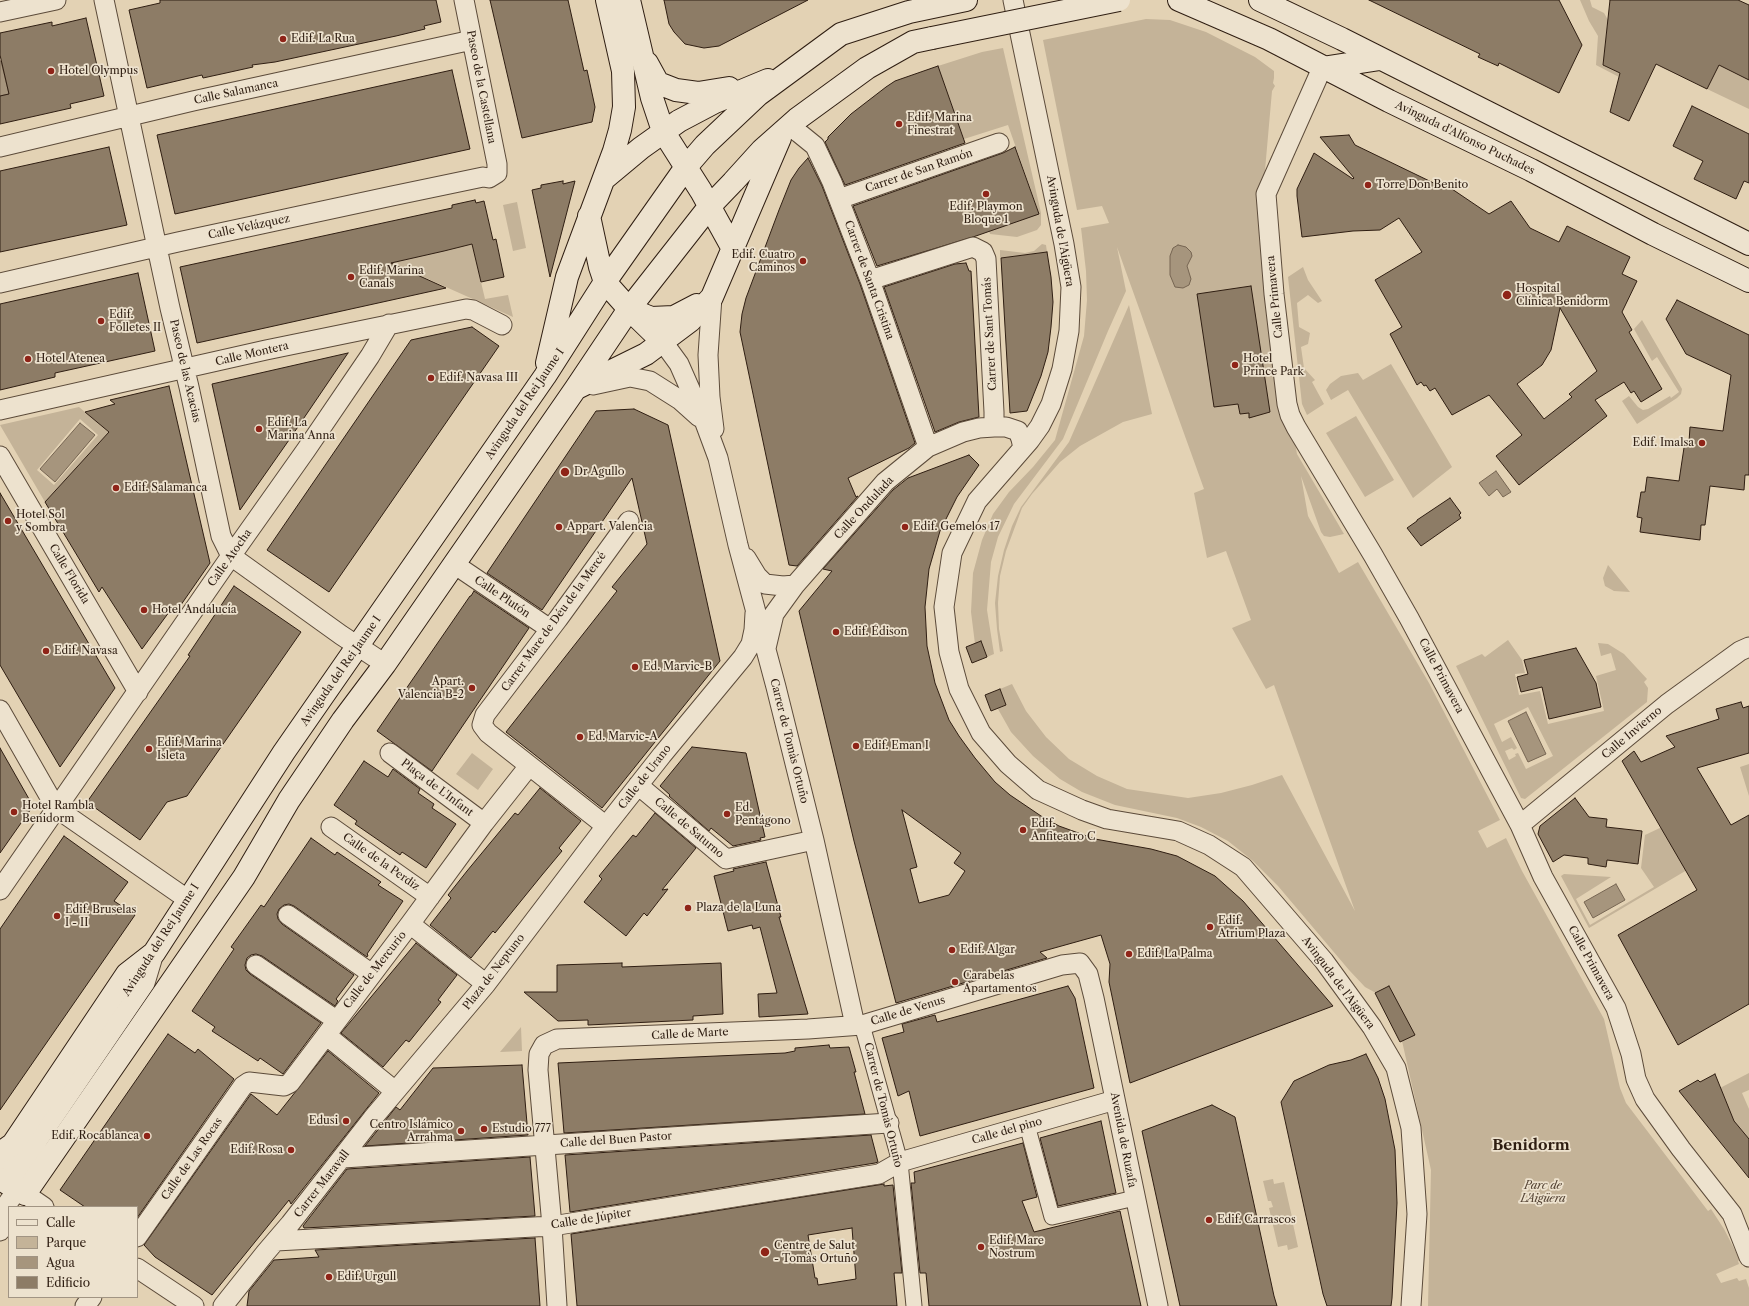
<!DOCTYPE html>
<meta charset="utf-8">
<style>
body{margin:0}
#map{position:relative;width:1749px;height:1306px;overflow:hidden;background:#e3d2b4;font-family:"Libre Caslon Text",serif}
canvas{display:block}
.legend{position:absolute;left:8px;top:1206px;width:130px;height:92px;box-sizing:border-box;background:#ede2ce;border:1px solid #a19483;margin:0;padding:5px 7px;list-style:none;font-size:12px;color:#2f1e12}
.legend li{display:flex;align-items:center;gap:8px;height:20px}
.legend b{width:20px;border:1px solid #a19483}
</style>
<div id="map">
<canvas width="1749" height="1306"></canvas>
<ul class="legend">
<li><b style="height:5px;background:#ede2ce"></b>Calle</li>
<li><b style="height:11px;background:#c4b398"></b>Parque</li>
<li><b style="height:11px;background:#a6957d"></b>Agua</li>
<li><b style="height:11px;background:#8d7c66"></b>Edificio</li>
</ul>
</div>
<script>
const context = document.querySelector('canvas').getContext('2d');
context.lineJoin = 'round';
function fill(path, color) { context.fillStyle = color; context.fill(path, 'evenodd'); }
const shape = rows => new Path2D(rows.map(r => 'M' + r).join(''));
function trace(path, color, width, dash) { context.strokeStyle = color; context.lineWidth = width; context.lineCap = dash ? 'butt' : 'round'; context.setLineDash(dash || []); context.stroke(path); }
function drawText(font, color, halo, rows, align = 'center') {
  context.font = font + ' "Libre Caslon Text",serif'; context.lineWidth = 3.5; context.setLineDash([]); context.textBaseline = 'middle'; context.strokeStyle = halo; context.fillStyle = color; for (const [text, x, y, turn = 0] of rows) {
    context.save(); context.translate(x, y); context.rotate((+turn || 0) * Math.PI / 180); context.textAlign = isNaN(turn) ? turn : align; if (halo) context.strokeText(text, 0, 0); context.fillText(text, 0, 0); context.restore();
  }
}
fill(shape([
 [1580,0,1590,0,1592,7,1604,13,1608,20,1603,65,1620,73,1619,77,1596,65,1598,36,1589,21],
 [1146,19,1170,20,1206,32,1255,57,1274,71,1274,78,1273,83,1275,86,1272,91,1259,238,1297,454,1344,534,1330,537,1324,536,1321,532,1301,476,1308,516,1339,573,1358,562,1429,683,1500,820,1478,831,1487,848,1506,838,1522,871,1604,1019,1620,1088,1626,1103,1708,1211,1711,1209,1724,1229,1740,1260,1738,1261,1739,1264,1716,1274,1721,1283,1737,1278,1739,1281,1746,1279,1749,1288,1749,1306,1428,1306,1431,1170,1402,1041,1376,993,1365,987,1349,970,1278,886,1253,861,1228,841,1201,827,1177,818,1115,805,1082,792,1060,779,1033,756,1011,732,998,709,1006,705,1000,689,1012,684,1026,711,1046,737,1069,759,1097,776,1127,789,1188,798,1221,793,1252,785,1282,775,1355,911,1274,685,1266,689,1232,628,1251,620,1226,551,1207,558,1194,493,1204,489,1117,247,1126,291,1108,331,1063,439,1014,504,998,537,991,562,987,610,994,654,987,657,981,641,975,644,971,612,973,573,982,540,993,514,1009,492,1033,467,1055,440,1084,336,1087,300,1086,271,1081,228,1109,223,1102,206,1077,210,1043,40],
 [1003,48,1041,213,1041,225,1037,230,1017,237,990,234,989,231,1039,213,1008,125,964,139,938,66,982,52],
 [1719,65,1749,80,1749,109,1707,89],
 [517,202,526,248,513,251,503,205],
 [472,244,485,299,508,295,513,317,390,262],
 [1042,244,1046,245,1047,252,1000,258,1000,250,1025,253,1034,251],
 [1303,267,1308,280,1322,301,1318,303,1308,295,1297,303,1299,327,1310,333,1308,344,1301,347,1304,368,1315,380,1312,382,1324,404,1307,415,1302,404,1288,277],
 [1129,305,1152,414,1123,422,1080,446,1060,462,1032,494,1022,508,1006,551,1000,576,998,603,999,629,1003,651,1000,652,997,629,995,603,998,576,1004,550,1012,526,1021,507,1069,442],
 [1642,320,1682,389,1681,394,1677,398,1637,424,1622,401,1629,396,1638,407,1643,410,1648,409,1670,396,1671,398,1679,392,1657,357,1652,361,1634,329],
 [1391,364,1452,467,1413,498,1348,390,1331,400,1326,390,1330,384,1341,376,1358,373,1363,380],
 [79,407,109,432,45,502,0,425],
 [80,419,98,435,54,485,37,470],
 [1356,416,1394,480,1365,497,1326,433],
 [1608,565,1630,592,1614,591,1605,586,1603,578],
 [1508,640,1522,660,1525,673,1515,674,1519,695,1540,691,1548,724,1604,711,1596,676,1616,670,1611,653,1601,656,1598,643,1608,644,1624,654,1647,679,1644,682,1648,688,1647,702,1525,799,1521,798,1456,666,1482,654,1485,657],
 [1528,707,1553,756,1526,769,1518,753,1515,754,1516,756,1509,760,1505,751,1512,748,1514,750,1517,748,1511,737,1502,742,1494,724],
 [472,753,493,769,478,790,456,774],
 [1749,764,1749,796,1740,767],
 [1662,827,1687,870,1589,928,1561,876,1564,874,1611,877,1576,899,1590,925,1654,887,1641,868,1645,835],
 [521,1027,522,1051,500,1052],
 [1749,1073,1749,1090,1742,1093,1749,1109,1749,1139,1734,1121,1720,1088],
 [1273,1179,1274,1184,1284,1182,1292,1217,1289,1218,1290,1225,1293,1224,1298,1247,1288,1250,1287,1245,1278,1247,1269,1208,1273,1207,1271,1201,1268,1201,1263,1181]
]), '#c4b398');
const water = shape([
 [0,61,1,61,9,94,0,96,0,61],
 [1178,245,1186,247,1191,252,1192,256,1187,266,1191,279,1189,285,1183,288,1175,287,1170,275,1170,256,1173,248,1178,245],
 [80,423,95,435,55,482,40,469,80,423],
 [1496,471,1511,492,1503,497,1497,489,1489,496,1479,483,1496,471],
 [1526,712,1546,754,1528,762,1508,721,1526,712],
 [1616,884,1625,900,1593,918,1584,902,1616,884]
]);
fill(water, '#a6957d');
trace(water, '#766552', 1);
const building = shape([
 [160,0,436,0,441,22,424,26,425,29,396,36,275,62,252,65,253,67,226,73,203,78,202,75,147,88,129,10,160,3,160,0],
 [490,0,568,0,584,71,587,70,595,107,592,122,522,138,490,0],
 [664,0,808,0,719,46,704,48,685,44,674,32,669,24,664,0],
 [1369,0,1559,0,1582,45,1559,93,1499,63,1498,66,1478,57,1480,54,1369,0],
 [1610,0,1738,0,1749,5,1749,80,1719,65,1707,89,1656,64,1629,121,1610,112,1620,73,1603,65,1610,0],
 [86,18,104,96,70,104,71,108,0,124,0,96,9,94,0,55,0,33,52,22,52,26,86,18],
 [938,66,965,143,845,185,825,142,828,139,828,137,851,114,886,87,895,81,938,66],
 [452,70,470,149,175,214,157,135,452,70],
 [1692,106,1749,134,1749,183,1744,181,1736,199,1694,179,1703,161,1673,146,1692,106],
 [1349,135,1355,145,1446,189,1449,187,1489,214,1511,201,1530,228,1559,242,1567,226,1630,257,1622,274,1637,281,1622,312,1632,330,1629,332,1662,389,1641,402,1634,391,1631,393,1624,382,1595,400,1607,416,1519,485,1496,456,1522,435,1489,395,1452,415,1435,388,1430,391,1426,385,1424,386,1421,382,1417,385,1390,334,1402,327,1375,280,1422,252,1399,218,1380,230,1353,231,1302,237,1297,196,1297,189,1314,153,1353,179,1354,178,1320,137,1349,135],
 [1560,308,1597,371,1569,394,1572,397,1544,419,1517,384,1542,365,1551,350,1560,308],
 [109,147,127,225,0,252,0,171,109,147],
 [1015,147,1039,214,973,237,877,266,853,206,1003,153,1015,147],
 [808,158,822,186,860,284,915,443,909,448,848,478,856,497,858,496,797,566,789,565,740,332,742,314,746,298,779,210,791,180,799,168,808,158],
 [563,181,563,184,575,181,550,277,532,190,541,188,541,185,563,181],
 [475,200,476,203,484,201,493,240,496,239,504,277,481,282,472,244,444,251,391,263,446,288,197,343,180,267,452,208,452,205,475,200],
 [1047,252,1051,277,1053,302,1051,327,1048,352,1041,376,1027,411,1010,413,1001,258,1047,252],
 [966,263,969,271,971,271,979,417,959,422,935,432,884,287,955,264,966,263],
 [138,273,155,351,55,373,55,377,0,390,0,304,138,273],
 [1251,286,1270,412,1249,418,1249,413,1240,414,1238,404,1214,407,1197,294,1251,286],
 [1677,300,1749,335,1749,475,1745,475,1744,490,1710,486,1705,525,1701,525,1700,540,1640,532,1642,518,1637,517,1641,492,1645,492,1647,477,1679,481,1685,441,1689,442,1690,427,1723,431,1731,375,1686,354,1666,319,1677,300],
 [472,327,499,346,329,592,267,550,411,340,472,327],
 [348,353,289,440,240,510,212,384,348,353],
 [169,386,210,563,176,612,172,608,142,649,102,587,99,592,45,502,109,432,85,412,115,404,110,400,169,386],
 [634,409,668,425,720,661,602,808,506,732,617,591,612,587,647,544,632,478,542,610,487,573,596,411,634,409],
 [969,455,979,465,957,497,940,531,929,569,925,607,927,646,935,683,949,720,959,736,975,758,995,782,1010,795,1041,816,1059,826,1095,839,1151,849,1177,856,1215,876,1243,901,1333,1006,1130,1083,1109,982,1110,964,1101,935,1040,952,1047,958,896,1003,854,841,799,611,832,571,823,569,893,490,908,478,969,455],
 [902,810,961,853,954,863,965,871,949,895,919,903,910,869,917,867,902,810],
 [0,493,115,688,60,767,0,665,0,493],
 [1450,498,1461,513,1459,515,1461,518,1421,546,1407,528,1417,521,1417,520,1450,498],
 [234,586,301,632,187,796,167,802,140,840,87,802,190,656,188,655,234,586],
 [474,591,529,628,432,771,377,731,470,596,471,596,474,591],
 [981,641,987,657,972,663,966,647,981,641],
 [1576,648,1596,683,1601,707,1549,719,1542,687,1521,692,1517,677,1528,674,1524,660,1576,648],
 [1000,689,1006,705,991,711,985,695,1000,689],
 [1741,702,1743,708,1749,706,1749,753,1697,768,1731,825,1749,815,1749,1004,1678,1045,1618,935,1697,890,1622,761,1634,751,1641,762,1675,747,1666,736,1719,719,1716,709,1741,702],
 [692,747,746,753,765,837,760,838,761,840,733,846,711,828,709,831,669,796,670,795,660,786,692,747],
 [0,748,33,806,0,853,0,748],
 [364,761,388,777,393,769,420,789,418,793,434,804,432,808,456,824,426,868,402,852,400,855,355,824,357,821,334,805,364,761],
 [540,788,581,821,559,848,562,851,542,875,495,933,493,931,471,958,430,925,451,898,448,895,467,871,515,813,518,815,540,788],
 [1575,798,1589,817,1607,819,1606,827,1642,831,1638,864,1607,860,1606,867,1588,864,1588,858,1564,855,1553,862,1538,834,1540,826,1575,798],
 [655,813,696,848,662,890,668,889,647,916,644,913,626,936,584,902,602,879,599,876,613,859,633,835,636,837,655,813],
 [64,836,128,882,114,901,135,915,0,1110,0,929,64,836],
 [311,838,335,855,337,852,381,882,378,885,403,901,367,954,368,955,367,957,294,906,289,904,284,905,279,909,277,914,278,919,282,924,354,975,336,999,338,1001,335,1006,262,956,256,954,251,955,247,958,245,965,246,970,250,974,321,1023,283,1074,260,1058,258,1061,212,1031,215,1027,192,1011,234,949,231,947,261,905,264,907,311,838],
 [766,862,781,917,779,917,808,1014,759,1017,758,994,777,993,760,927,753,929,752,925,728,931,714,876,734,871,733,869,766,862],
 [416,943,457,975,438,1000,441,1002,409,1042,406,1040,383,1067,341,1033,416,943],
 [622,963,622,967,721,963,723,1014,693,1016,693,1020,588,1025,588,1020,558,1021,524,992,557,992,557,965,622,963],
 [1068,986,1075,998,1094,1088,920,1136,909,1091,898,1096,882,1038,904,1032,902,1024,935,1015,937,1022,1068,986],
 [1389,986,1415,1035,1400,1042,1375,993,1389,986],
 [168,1034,195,1053,198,1049,234,1079,137,1218,137,1207,85,1207,60,1190,168,1034],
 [829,1045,830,1048,849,1047,856,1072,854,1072,865,1114,564,1133,558,1063,785,1053,795,1051,795,1048,829,1045],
 [328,1051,379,1093,291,1204,289,1200,212,1295,155,1257,144,1245,251,1094,277,1115,328,1051],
 [1366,1054,1378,1078,1385,1099,1395,1150,1397,1203,1392,1298,1391,1306,1327,1306,1323,1294,1281,1102,1294,1081,1329,1065,1351,1060,1366,1054],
 [522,1065,528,1135,365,1146,396,1107,400,1110,433,1068,522,1065],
 [1715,1074,1734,1121,1749,1139,1749,1178,1679,1091,1698,1080,1700,1082,1715,1074],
 [1212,1105,1235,1117,1274,1296,1277,1306,1180,1306,1142,1131,1212,1105],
 [1101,1121,1116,1193,1058,1206,1040,1138,1101,1121],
 [871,1135,878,1162,875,1163,570,1212,565,1155,871,1135],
 [1023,1143,1037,1197,1022,1201,1034,1232,1120,1211,1141,1306,929,1306,926,1273,920,1273,911,1183,915,1183,914,1172,1023,1143],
 [530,1157,535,1216,304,1228,303,1226,347,1169,530,1157],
 [884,1184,884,1186,893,1185,902,1273,894,1273,897,1306,577,1306,571,1234,884,1184],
 [852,1228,856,1279,818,1285,817,1278,815,1278,808,1235,852,1228],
 [535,1238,540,1306,247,1306,249,1291,274,1260,319,1257,315,1250,535,1238]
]);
fill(building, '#8d7c66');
trace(building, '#2f1e12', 1);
const pedestrian = shape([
 [862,1025,900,1162,914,1306],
 [1027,1125,1052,1217,1135,1198]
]);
const minor = shape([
 [104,0,170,308,189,387,221,536,231,556,341,635,385,664],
 [1013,0,1064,244,1071,287,1069,331,1062,369,1051,404,1040,426,1030,440,977,501,952,553,944,607,949,652,959,689,981,733,1008,764,1038,790,1082,810,1107,819,1178,831,1209,845,1243,867,1324,961,1372,1027,1396,1068,1411,1128,1417,1214,1411,1306],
 [0,12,56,0],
 [1322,68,1266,194,1274,294,1287,404,1290,415,1296,427,1373,555,1409,618,1520,825,1543,877,1616,1008,1631,1054,1636,1079,1645,1099,1681,1149,1732,1214,1749,1257],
 [789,126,799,133,815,146,832,182,870,280,928,447],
 [0,147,193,101,472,40],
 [839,199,999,143],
 [870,280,973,247,983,252,986,259,994,412,994,427],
 [0,283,178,242,392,196,483,177,489,178,497,173,497,164,464,0],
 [712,297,708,355,710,397,714,429],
 [663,342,679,364,705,423,718,458,738,545,776,687,814,840,855,1025],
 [593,385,630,377,650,381,680,400,699,417],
 [0,410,266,350,466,309,473,310,502,325],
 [0,456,138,692],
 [746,558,757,576,765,584,783,586,795,585],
 [454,564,550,629],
 [766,648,774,614,795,585,885,482,928,447,963,432,979,428,994,427,1006,427,1018,431,1021,439,1023,448],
 [0,710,56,808,187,899],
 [390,753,484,823],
 [638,785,726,859,814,840],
 [1520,825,1667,704,1740,651,1749,647],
 [606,826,488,733,482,725,485,715,558,619,629,521],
 [331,827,430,897],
 [0,890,231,556,306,450,370,356,389,324],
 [288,915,372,974],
 [410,924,486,984],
 [256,965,336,1020],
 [326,1035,395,1091],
 [343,1158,889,1123],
 [0,1177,28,1135],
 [25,1194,24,1182,26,1168,38,1140,145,983,154,953],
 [25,1194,44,1207],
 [0,1214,17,1190,18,1175],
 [0,1231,9,1218],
 [137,1237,243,1086,249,1082,284,1086,290,1083,410,924,484,823,529,766],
 [276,1241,552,1226,879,1174,900,1162,1115,1100],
 [137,1268,194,1306],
 [85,1306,92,1297],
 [223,1306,266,1252,290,1224,372,1119,486,984,606,826,662,755,743,657,751,644,754,630,755,613],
 [557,1306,552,1226,538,1070,539,1054,544,1045,557,1039,808,1029,862,1025,1062,965,1080,963,1088,974,1094,998,1158,1306]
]);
const secondary = shape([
 [629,0,652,98,663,131,701,191,733,249],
 [1179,0,1269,39,1389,101,1531,170,1653,234,1749,281],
 [1260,0,1342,39,1749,244],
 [647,63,658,83,676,90,698,93,729,88],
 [1322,68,1380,59],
 [605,178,641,148,679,121,715,102,768,80],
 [589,216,600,267,605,282,629,309,663,342],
 [632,310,651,318,674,317,697,305],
 [547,363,567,277,614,151,620,130,624,107,623,71,607,0],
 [577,388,646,354,690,321,712,297,780,138],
 [0,1151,3,1151,13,1144,127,974,154,953,284,752,545,376,605,282,686,167,705,145,758,95,841,34,909,12,966,0],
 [0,1179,25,1194,244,877,289,800,343,720,385,664,576,388,629,309,709,207,733,182,762,150,797,119,867,68,913,42,932,38]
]);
trace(pedestrian, '#5c4b3a', 17);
trace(minor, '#5c4b3a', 21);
trace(secondary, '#2f1e12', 24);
trace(pedestrian, '#ede2ce', 15);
trace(minor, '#ede2ce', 19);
trace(secondary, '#ede2ce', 22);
const secondaryBridge = shape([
 [932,38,1119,0]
]);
trace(secondaryBridge, '#2f1e12', 24, []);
trace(secondaryBridge, '#ede2ce', 22);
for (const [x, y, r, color] of [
 [283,39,4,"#8f2418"],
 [51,71,4,"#8f2418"],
 [899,124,4,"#8f2418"],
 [1368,185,4,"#8f2418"],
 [986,194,4,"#8f2418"],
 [803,261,4,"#8f2418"],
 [351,277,4,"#8f2418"],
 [1507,295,5,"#8f2418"],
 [101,321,4,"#8f2418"],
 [28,359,4,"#8f2418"],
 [1235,365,4,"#8f2418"],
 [431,378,4,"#8f2418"],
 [259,429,4,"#8f2418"],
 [1702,443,4,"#8f2418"],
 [565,472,5,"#8f2418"],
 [116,488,4,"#8f2418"],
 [8,521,4,"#8f2418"],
 [559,527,4,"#8f2418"],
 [905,527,4,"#8f2418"],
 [144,610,4,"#8f2418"],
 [836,632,4,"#8f2418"],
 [46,651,4,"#8f2418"],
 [635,667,4,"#8f2418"],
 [472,688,4,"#8f2418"],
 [580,737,4,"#8f2418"],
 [856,746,4,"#8f2418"],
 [149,749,4,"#8f2418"],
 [14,812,4,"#8f2418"],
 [727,814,4,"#8f2418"],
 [1023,830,4,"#8f2418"],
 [688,908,4,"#8f2418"],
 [57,916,4,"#8f2418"],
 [1210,927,4,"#8f2418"],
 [952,950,4,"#8f2418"],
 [1129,954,4,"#8f2418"],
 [955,982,4,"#8f2418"],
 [346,1121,4,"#8f2418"],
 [484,1129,4,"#8f2418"],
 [461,1131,4,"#8f2418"],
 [147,1136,4,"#8f2418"],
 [291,1150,4,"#8f2418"],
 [1209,1220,4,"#8f2418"],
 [981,1247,4,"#8f2418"],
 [765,1252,5,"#8f2418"],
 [329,1277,4,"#8f2418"]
]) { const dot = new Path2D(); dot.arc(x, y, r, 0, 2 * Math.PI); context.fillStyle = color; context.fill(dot); trace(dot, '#ede2ce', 1.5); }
drawText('11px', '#2f1e12', '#ede2ce', [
 ["Edif. La Rua",291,39],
 ["Hotel Olympus",59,71],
 ["Edif. Marina",907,118],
 ["Finestrat",907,131],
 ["Torre Don Benito",1376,185],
 ["Edif. Playmon",986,207,"center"],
 ["Bloque 1",986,220,"center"],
 ["Edif. Cuatro",795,255,"right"],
 ["Caminos",795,268,"right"],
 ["Edif. Marina",359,271],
 ["Canals",359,284],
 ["Hospital",1516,289],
 ["Clínica Benidorm",1516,302],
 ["Edif.",109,315],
 ["Folletes II",109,328],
 ["Hotel Atenea",36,359],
 ["Hotel",1243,359],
 ["Prince Park",1243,372],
 ["Edif. Navasa III",439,378],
 ["Edif. La",267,423],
 ["Marina Anna",267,436],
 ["Edif. Imalsa",1694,443,"right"],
 ["Dr Agullo",574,472],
 ["Edif. Salamanca",124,488],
 ["Hotel Sol",16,515],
 ["y Sombra",16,528],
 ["Appart. Valencia",567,527],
 ["Edif. Gemelos 17",913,527],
 ["Hotel Andalucía",152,610],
 ["Edif. Édison",844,632],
 ["Edif. Navasa",54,651],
 ["Ed. Marvic-B",643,667],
 ["Apart.",464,682,"right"],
 ["Valencia B-2",464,695,"right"],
 ["Ed. Marvic-A",588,737],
 ["Edif. Marina",157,743],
 ["Isleta",157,756],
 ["Edif. Eman I",864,746],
 ["Hotel Rambla",22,806],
 ["Benidorm",22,819],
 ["Ed.",735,808],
 ["Pentágono",735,821],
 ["Edif.",1031,824],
 ["Anfiteatro C",1031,837],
 ["Plaza de la Luna",696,908],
 ["Edif. Bruselas",65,910],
 ["I - II",65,923],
 ["Edif.",1218,921],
 ["Atrium Plaza",1218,934],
 ["Edif. Algar",960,950],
 ["Edif. La Palma",1137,954],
 ["Carabelas",963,976],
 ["Apartamentos",963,989],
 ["Edusi",338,1121,"right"],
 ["Centro Islámico",453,1125,"right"],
 ["Arrahma",453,1138,"right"],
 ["Estudio 777",492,1129],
 ["Edif. Rocablanca",139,1136,"right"],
 ["Edif. Rosa",283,1150,"right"],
 ["Edif. Carrascos",1217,1220],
 ["Edif. Mare",989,1241],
 ["Nostrum",989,1254],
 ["Centre de Salut",774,1246],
 ["- Tomàs Ortuño",774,1259],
 ["Edif. Urgull",337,1277]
], 'left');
drawText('11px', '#2f1e12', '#ede2ce', [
 ["Paseo de la Castellana",481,87,79],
 ["Calle Salamanca",236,92,-12],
 ["Avinguda d'Alfonso Puchades",1465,138,26],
 ["Carrer de San Ramón",919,171,-19],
 ["Calle Velázquez",249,227,-12],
 ["Avinguda de l'Aigüera",1060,231,80],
 ["Carrer de Santa Cristina",869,280,70],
 ["Calle Primavera",1275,297,-96],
 ["Carrer de Sant Tomás",990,334,-93],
 ["Calle Montera",252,354,-13],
 ["Paseo de las Acacias",185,371,77],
 ["Avinguda del Rei Jaume I",525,404,-56],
 ["Calle Ondulada",864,508,-47],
 ["Calle Atocha",230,558,-55],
 ["Calle Florida",69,574,59],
 ["Calle Plutón",502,597,34],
 ["Carrer Mare de Déu de la Mercé",554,622,-54],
 ["Avinguda del Rei Jaume I",341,671,-55],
 ["Calle Primavera",1441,676,62],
 ["Calle Invierno",1632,733,-40],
 ["Carrer de Tomàs Ortuño",789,741,76],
 ["Calle de Urano",645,777,-52],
 ["Plaça de L'Infant",437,788,37],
 ["Calle de Saturno",689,828,40],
 ["Calle de la Perdiz",381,862,35],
 ["Avinguda del Rei Jaume I",161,940,-57],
 ["Calle Primavera",1591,963,61],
 ["Calle de Mercurio",375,970,-52],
 ["Plaza de Neptuno",494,972,-52],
 ["Avinguda de l'Aigüera",1338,983,53],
 ["Calle de Venus",908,1011,-17],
 ["Calle de Marte",690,1034,-3],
 ["Carrer de Tomàs Ortuño",883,1105,76],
 ["Calle del pino",1007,1131,-16],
 ["Calle del Buen Pastor",616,1140,-4],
 ["Avenida de Ruzafa",1123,1140,79],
 ["Calle de Las Rocas",192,1159,-55],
 ["Carrer Maravall",322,1184,-52],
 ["Calle de Júpiter",591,1219,-9]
]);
drawText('italic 11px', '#544334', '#ede2ce', [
 ["Parc de",1543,1186],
 ["L'Aigüera",1543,1199]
]);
drawText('bold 15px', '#2f1e12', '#ede2ce', [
 ["Benidorm",1531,1146]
]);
</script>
